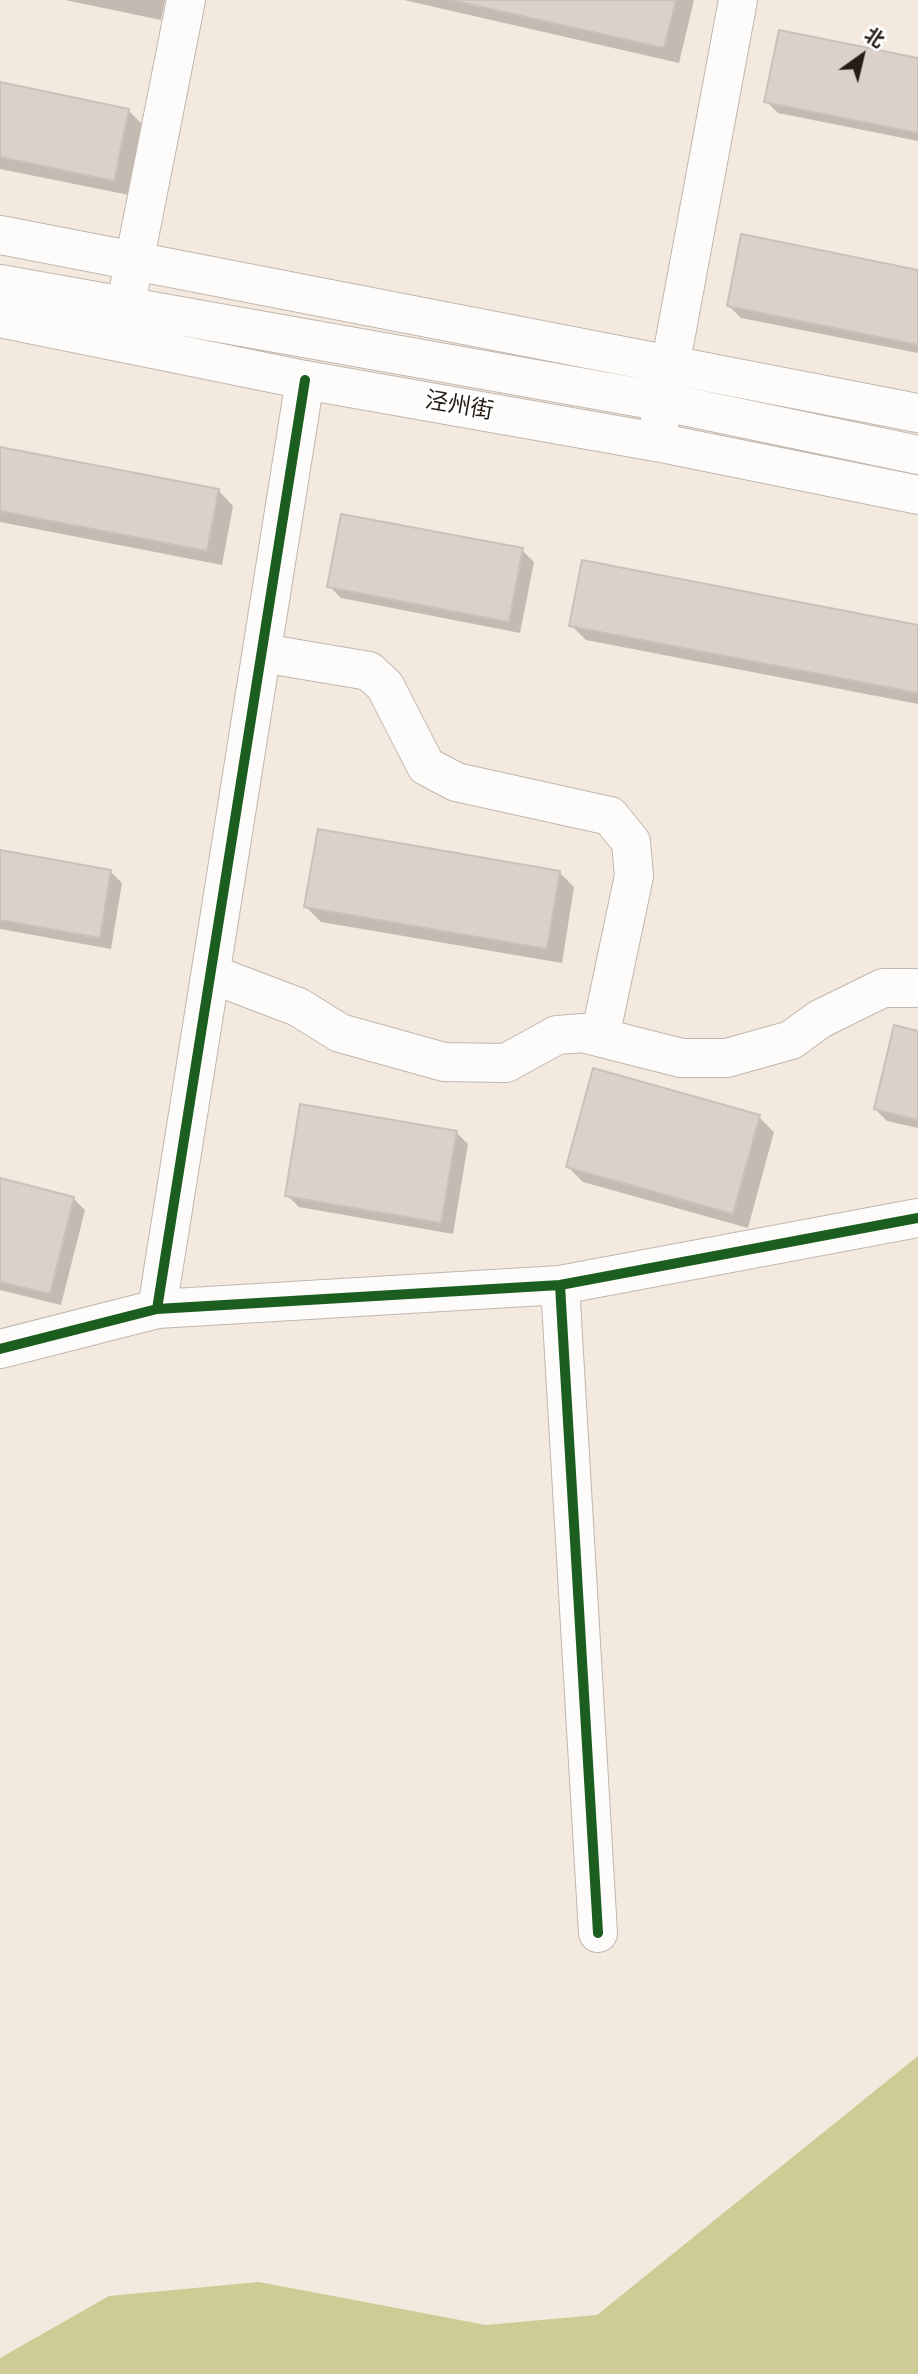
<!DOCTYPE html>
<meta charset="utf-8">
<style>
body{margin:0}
#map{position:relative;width:918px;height:2374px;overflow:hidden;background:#f4e9df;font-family:"Sofia Sans Condensed","Noto Sans SC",sans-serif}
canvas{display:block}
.north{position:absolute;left:827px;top:21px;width:70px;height:70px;-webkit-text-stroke:5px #fff;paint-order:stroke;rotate:34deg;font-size:19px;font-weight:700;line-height:28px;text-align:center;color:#261e16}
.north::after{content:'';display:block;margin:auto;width:24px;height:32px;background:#261e16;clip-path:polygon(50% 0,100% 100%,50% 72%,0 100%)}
</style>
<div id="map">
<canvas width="918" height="2374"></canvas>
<div class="north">北</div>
</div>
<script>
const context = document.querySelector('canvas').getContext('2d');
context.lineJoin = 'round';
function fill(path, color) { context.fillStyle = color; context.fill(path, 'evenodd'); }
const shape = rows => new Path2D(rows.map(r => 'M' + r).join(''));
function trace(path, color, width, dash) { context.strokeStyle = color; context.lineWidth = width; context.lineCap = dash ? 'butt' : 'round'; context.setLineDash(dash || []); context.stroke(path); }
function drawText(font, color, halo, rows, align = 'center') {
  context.font = font + ' "Sofia Sans Condensed","Noto Sans SC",sans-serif'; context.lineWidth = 7; context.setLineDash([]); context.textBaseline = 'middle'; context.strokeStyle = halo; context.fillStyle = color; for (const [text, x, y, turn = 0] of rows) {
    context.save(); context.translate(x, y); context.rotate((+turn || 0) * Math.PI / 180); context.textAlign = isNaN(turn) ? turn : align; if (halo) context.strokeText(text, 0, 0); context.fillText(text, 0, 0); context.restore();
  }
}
fill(shape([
 [918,2056,918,2374,0,2374,0,2358,109,2296,259,2282,486,2325,597,2315]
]), '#cccc94');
fill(shape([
 [65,0,165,0,161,20],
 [404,0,694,0,679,63],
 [918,60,918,141,778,113,766,101],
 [0,84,128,110,143,125,129,195,0,169],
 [918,271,918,353,741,318,729,306],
 [0,449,218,490,233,506,222,565,0,522],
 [522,550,534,562,520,633,341,598,329,586],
 [571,625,918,626,918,704,586,640],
 [0,852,110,871,122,883,111,949,0,929],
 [559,872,574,887,562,963,321,922,306,907],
 [918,1033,918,1128,887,1121,875,1109],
 [759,1117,774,1132,748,1228,583,1182,568,1167],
 [456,1132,468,1144,453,1234,299,1207,287,1195],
 [0,1180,73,1198,85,1210,61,1305,0,1290]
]), '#0003');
const building = shape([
 [451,0,676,0,664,48,451,0],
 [779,30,918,58,918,133,764,102,779,30],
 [0,82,129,109,114,181,0,157,0,82],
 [741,234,918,270,918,345,727,306,741,234],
 [0,447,219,489,207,551,0,511,0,447],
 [341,514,523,548,509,622,327,587,341,514],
 [582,560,918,625,918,693,569,626,582,560],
 [318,829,560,871,547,949,304,907,318,829],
 [0,850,111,870,100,938,0,920,0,850],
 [894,1025,918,1031,918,1120,874,1109,894,1025],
 [593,1068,760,1115,733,1214,566,1167,593,1068],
 [300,1104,457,1131,441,1223,285,1196,300,1104],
 [0,1178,74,1197,50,1294,0,1282,0,1178]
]);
fill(building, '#dbd1ca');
trace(building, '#cbc0ba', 2);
const minor = shape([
 [0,235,918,413],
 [129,288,186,0],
 [656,442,738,0],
 [262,653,369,671,385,686,426,766,456,782,610,816,631,842,634,876,600,1037],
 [211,974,298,1007,340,1033,444,1062,506,1063,557,1035,583,1033,681,1058,727,1058,791,1040,820,1019,883,988,918,988],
 [560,1285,598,1933],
 [157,1309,305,380],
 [0,1349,157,1309,560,1285,918,1218]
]);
const major = shape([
 [0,284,664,402,918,455],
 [0,318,305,380,656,442,918,495]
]);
trace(minor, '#c0b7af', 40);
trace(major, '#c0b7af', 40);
trace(minor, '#fdfcfa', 38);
trace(major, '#fdfcfa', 38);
trace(shape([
 [560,1285,598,1933],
 [157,1309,305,380],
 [0,1349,157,1309,560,1285,918,1218]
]), '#1b5e20', 10);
drawText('23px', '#261e16', '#fff', [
 ["泾州街",459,407,10]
]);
</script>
